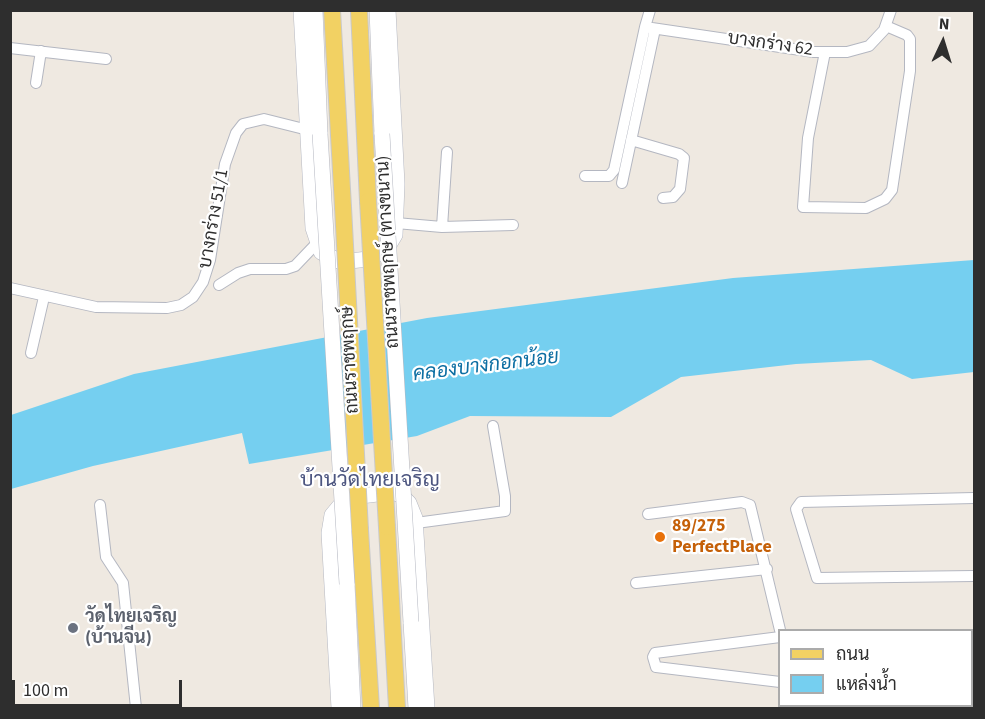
<!DOCTYPE html>
<meta charset="utf-8">
<style>
body{margin:0}
#map{position:relative;width:985px;height:719px;overflow:hidden;background:#efe9e1;font-family:"Source Sans 3",Sarabun,sans-serif}
canvas{display:block}
.frame{position:absolute;inset:0;border:12px solid #2e2e2e;pointer-events:none}
.legend{position:absolute;left:778px;top:629px;width:195px;height:78px;box-sizing:border-box;background:#fff;border:2px solid #ababab;margin:0;padding:8px 10px;list-style:none;font-size:18px;color:#2e2e2e}
.legend li{display:flex;align-items:center;gap:12px;height:30px}
.legend b{width:30px;border:2px solid #ababab}
.north{position:absolute;left:913px;top:12px;width:60px;height:60px;-webkit-text-stroke:4px #fff;paint-order:stroke;rotate:4deg;font-size:16px;font-weight:700;line-height:24px;text-align:center;color:#2e2e2e}
.north::after{content:'';display:block;margin:auto;width:21px;height:27px;background:#2e2e2e;clip-path:polygon(50% 0,100% 100%,50% 72%,0 100%)}
.scale{position:absolute;left:12px;top:680px;width:170px;height:27px;box-sizing:border-box;border:3px solid #2e2e2e;border-top:0;padding-left:8px;font-size:18px;line-height:21px;white-space:nowrap;color:#2e2e2e;-webkit-text-stroke:4px #fff;paint-order:stroke}
</style>
<div id="map">
<canvas width="985" height="719"></canvas>
<div class="frame"></div>
<ul class="legend">
<li><b style="height:8px;background:#f2d163"></b>ถนน</li>
<li><b style="height:16px;background:#75cff0"></b>แหล่งน้ำ</li>
</ul>
<div class="north">N</div>
<div class="scale">100 m</div>
</div>
<script>
const context = document.querySelector('canvas').getContext('2d');
context.lineJoin = 'round';
function fill(path, color) { context.fillStyle = color; context.fill(path, 'evenodd'); }
const shape = rows => new Path2D(rows.map(r => 'M' + r).join(''));
function trace(path, color, width, dash) { context.strokeStyle = color; context.lineWidth = width; context.lineCap = dash ? 'butt' : 'round'; context.setLineDash(dash || []); context.stroke(path); }
function drawText(font, color, halo, rows, align = 'center') {
  context.font = font + ' "Source Sans 3",Sarabun,sans-serif'; context.lineWidth = 4.5; context.setLineDash([]); context.textBaseline = 'middle'; context.strokeStyle = halo; context.fillStyle = color; for (const [text, x, y, turn = 0] of rows) {
    context.save(); context.translate(x, y); context.rotate((+turn || 0) * Math.PI / 180); context.textAlign = isNaN(turn) ? turn : align; if (halo) context.strokeText(text, 0, 0); context.fillText(text, 0, 0); context.restore();
  }
}
fill(shape([
 [974,260,974,372,912,379,871,360,796,364,681,377,611,417,470,416,417,436,249,464,242,433,93,466,11,489,11,415,134,374,427,318,733,278]
]), '#75cff0');
const street = shape([
 [650,10,645,27,814,52,847,52,869,46,884,30,891,10],
 [10,48,106,59],
 [825,52,808,138,803,207,866,208,885,199,892,190,910,71,910,39,907,35,886,26],
 [36,83,41,51],
 [631,140,679,154,684,158,680,189,673,197,663,198],
 [585,176,609,176,614,170,645,27],
 [622,183,655,29],
 [396,223,442,227,513,225],
 [442,227,447,152],
 [219,285,238,273,250,269,286,269,295,266,317,243],
 [10,288,96,307,167,308,181,305,193,297,203,282,210,260,225,164,236,133,243,124,264,119,308,130],
 [31,353,44,297],
 [974,498,801,502,796,509,817,578,974,576],
 [100,505,106,557,123,583,136,708],
 [648,514,742,502,750,505,780,630],
 [416,523,505,511,505,496,493,426],
 [636,583,767,569],
 [780,637,655,653,653,657,656,667,780,682],
 [972,662,974,662],
 [791,706,792,708]
]);
const secondary = shape([
 [301,10,313,228,321,252,341,262,368,259,380,253,389,245,395,235,397,184,388,10],
 [315,10,320,134],
 [377,10,382,134],
 [347,584,353,708],
 [411,622,416,708],
 [339,708,329,533,332,515,342,503,353,497,393,492,402,496,409,503,415,518,427,708]
]);
const primary = shape([
 [332,10,343,207],
 [359,10,368,201],
 [387,527,397,708],
 [360,530,371,708]
]);
trace(street, '#b4b7c1', 12);
trace(secondary, '#b4b7c1', 16);
trace(primary, '#c9c9c9', 18);
trace(street, '#fff', 10);
trace(secondary, '#fff', 15);
trace(primary, '#f2d163', 16);
const secondaryBridge = shape([
 [320,134,347,584],
 [382,134,411,622]
]);
const primaryBridge = shape([
 [368,201,387,527],
 [343,207,360,530]
]);
trace(secondaryBridge, '#b4b7c1', 16, []);
trace(primaryBridge, '#c9c9c9', 18, []);
trace(secondaryBridge, '#fff', 15);
trace(primaryBridge, '#f2d163', 16);
for (const [x, y, r, color] of [
 [660,537,6,"#e8710a"],
 [73,628,6,"#6b7280"]
]) { const dot = new Path2D(); dot.arc(x, y, r, 0, 2 * Math.PI); context.fillStyle = color; context.fill(dot); trace(dot, '#fff', 2); }
drawText('18px', '#2e2e2e', '#fff', [
 ["บางกร่าง 62",770,45,8],
 ["บางกร่าง 51/1",215,219,-80],
 ["ถนนราชพฤกษ์ (ทางขนาน)",389,252,-93],
 ["ถนนราชพฤกษ์",351,360,-93]
]);
drawText('bold 18px', '#c56008', '#fff', [
 ["89/275",672,527],
 ["PerfectPlace",672,548]
], 'left');
drawText('bold 18px', '#5b616d', '#fff', [
 ["วัดไทยเจริญ",85,618],
 ["(บ้านจีน)",85,639]
], 'left');
drawText('italic 20px', '#0d6fa3', '#fff', [
 ["คลองบางกอกน้อย",486,367,-7]
]);
drawText('21px', '#4d5680', '#fff', [
 ["บ้านวัดไทยเจริญ",370,481]
]);
</script>
